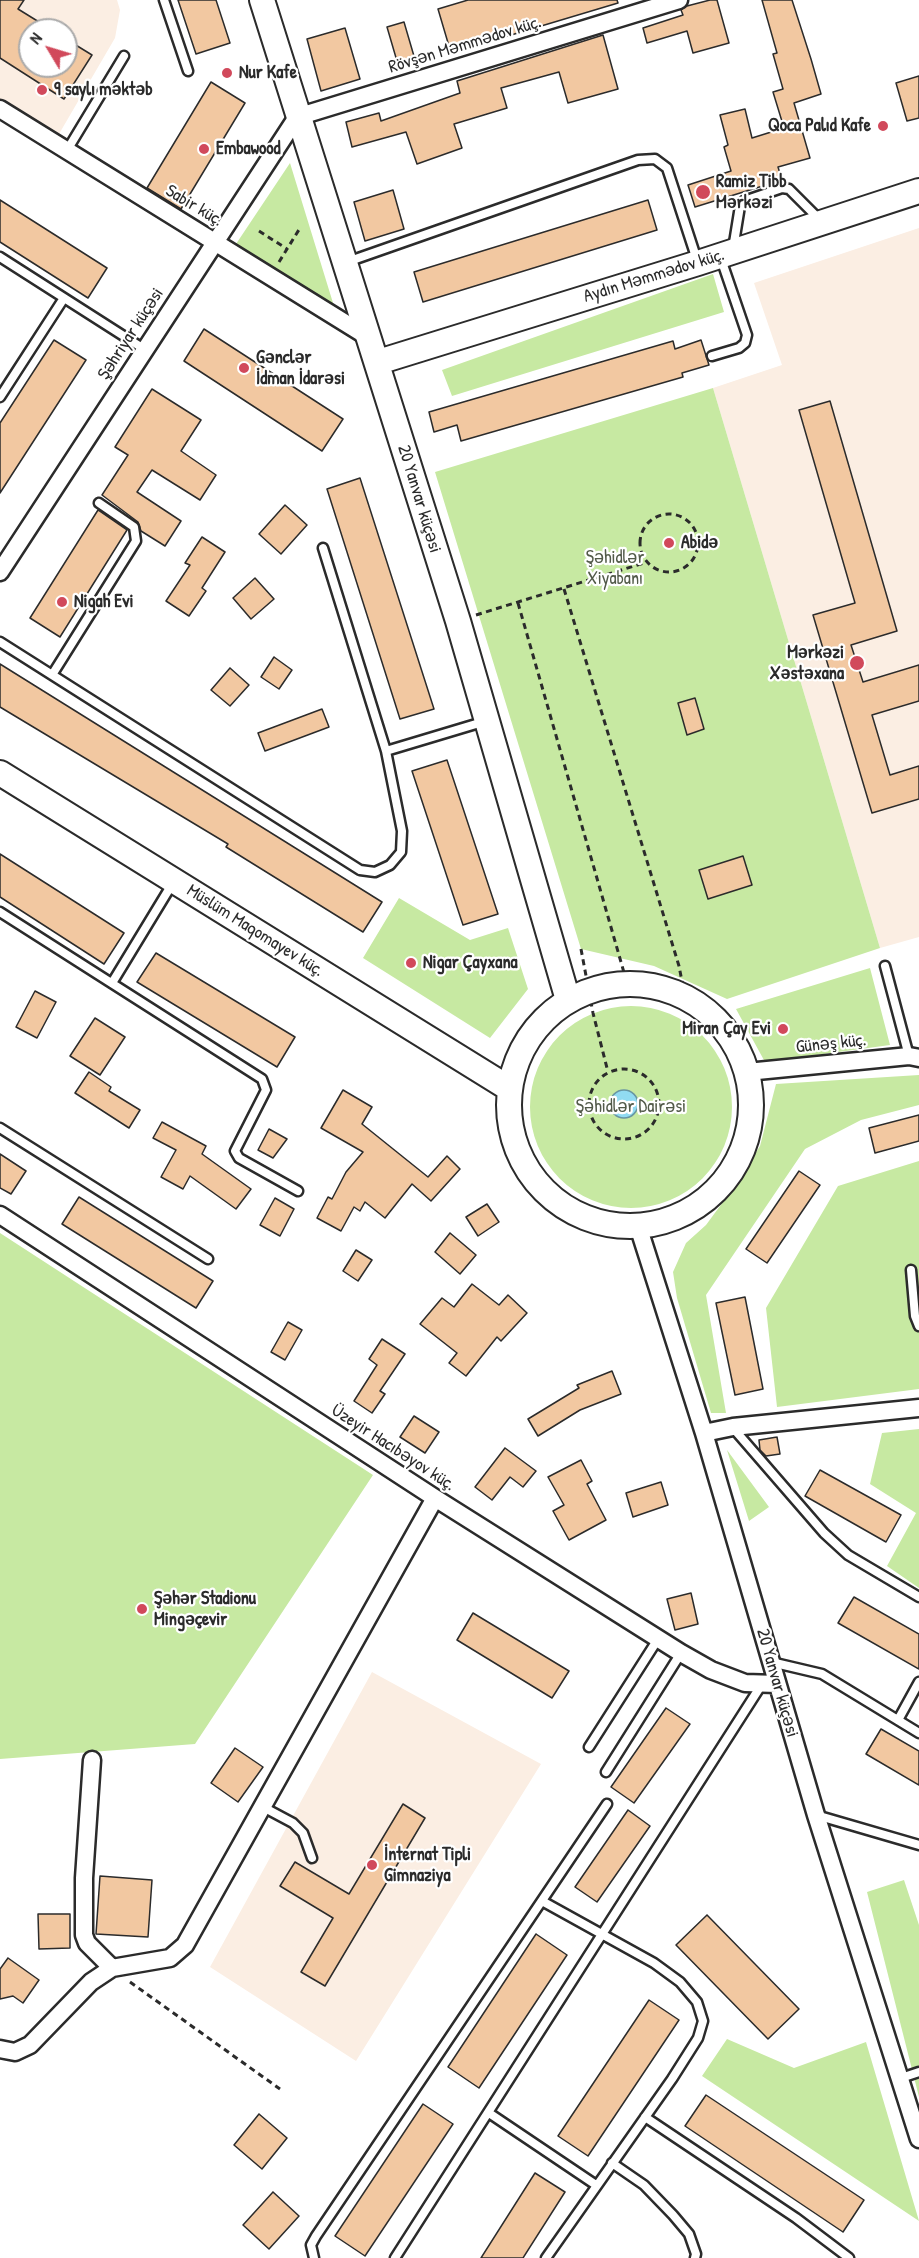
<!DOCTYPE html>
<meta charset="utf-8">
<style>
body{margin:0}
#map{position:relative;width:919px;height:2258px;overflow:hidden;background:#fff;font-family:"Patrick Hand",sans-serif}
canvas{display:block}
.north{position:absolute;left:18px;top:18px;width:60px;height:60px;box-sizing:border-box;background:#fff;border:2px solid #aaa;border-radius:50%;rotate:308deg;font-size:16px;font-weight:700;line-height:24px;text-align:center;color:#2b2b2b}
.north::after{content:'';display:block;margin:auto;width:21px;height:27px;background:#d1495b;clip-path:polygon(50% 0,100% 100%,50% 72%,0 100%)}
</style>
<div id="map">
<canvas width="919" height="2258"></canvas>
<div class="north">N</div>
</div>
<script>
const context = document.querySelector('canvas').getContext('2d');
context.lineJoin = 'round';
function fill(path, color) { context.fillStyle = color; context.fill(path, 'evenodd'); }
const shape = rows => new Path2D(rows.map(r => 'M' + r).join(''));
function trace(path, color, width, dash) { context.strokeStyle = color; context.lineWidth = width; context.lineCap = dash ? 'butt' : 'round'; context.setLineDash(dash || []); context.stroke(path); }
function drawText(font, color, halo, rows, align = 'center') {
  context.font = font + ' "Patrick Hand",sans-serif'; context.lineWidth = 4.5; context.setLineDash([]); context.textBaseline = 'middle'; context.strokeStyle = halo; context.fillStyle = color; for (const [text, x, y, turn = 0] of rows) {
    context.save(); context.translate(x, y); context.rotate((+turn || 0) * Math.PI / 180); context.textAlign = isNaN(turn) ? turn : align; if (halo) context.strokeText(text, 0, 0); context.fillText(text, 0, 0); context.restore();
  }
}
fill(shape([
 [0,0,117,0,120,10,115,38,52,146,0,114],
 [30,30,66,30,66,66,30,66],
 [919,228,919,937,880,948,713,388,782,365,754,283],
 [372,1672,541,1764,356,2061,210,1967]
]), '#fbeee3');
fill(shape([
 [290,163,341,329,226,259],
 [713,274,724,312,452,396,442,370],
 [713,388,880,948,727,999,654,966,581,949,435,472],
 [399,898,470,940,508,928,528,989,490,1038,363,958],
 [870,968,890,1045,765,1062,736,1009],
 '530 1107a101 101 0 1 1 202 0a101 101 0 1 1-202 0Z',
 [919,1075,919,1105,861,1120,805,1149,706,1295,726,1413,711,1413,677,1298,673,1272,686,1243,706,1225,734,1187,760,1146,776,1084],
 [919,1161,919,1389,777,1407,766,1308,838,1186],
 [0,1233,373,1475,195,1744,0,1759],
 [919,1429,919,1588,887,1566,916,1513,870,1484,882,1433],
 [727,1450,769,1507,749,1521],
 [904,1880,919,1925,919,2097,867,1892],
 [727,2039,794,2068,866,2042,919,2221,702,2076]
]), '#c7e9a2');
const water = shape([
 '610 1104a14 14 0 1 1 28 0a14 14 0 1 1-28 0Z'
]);
fill(water, '#91dbf2');
trace(water, '#6895a2', 1.5);
const building = shape([
 [0,0,24,0,18,9,52,30,30,30,30,66,66,66,66,39,92,55,64,99,0,58,0,0],
 [178,0,216,0,230,43,196,54,178,0],
 [468,0,617,0,618,3,451,53,438,9,468,0],
 [710,0,717,0,729,43,693,53,687,31,647,43,643,28,683,15,681,10,687,6,710,0],
 [762,0,792,0,811,59,821,94,794,103,810,158,778,167,782,180,695,207,688,185,731,171,724,147,728,145,720,115,745,109,752,138,784,128,773,92,783,89,773,54,777,53,762,0],
 [404,22,416,63,399,68,387,27,404,22],
 [345,28,360,79,321,91,307,39,345,28],
 [603,35,618,89,568,103,559,72,501,88,507,108,454,124,462,148,417,164,406,132,352,147,346,122,379,113,381,121,460,93,457,81,603,35],
 [919,76,919,118,907,121,896,83,919,76],
 [211,82,245,103,181,209,147,188,211,82],
 [393,190,404,229,365,241,354,202,393,190],
 [0,200,107,268,88,298,0,242,0,200],
 [648,200,657,230,423,302,414,272,648,200],
 [204,329,343,419,322,451,184,361,204,329],
 [54,340,86,360,0,493,0,423,54,340],
 [701,340,709,365,682,373,683,377,461,441,457,425,434,432,429,412,673,341,675,349,701,340],
 [152,389,201,420,181,451,216,475,200,500,152,470,137,492,181,521,165,546,141,531,138,522,102,495,128,455,115,447,152,389],
 [830,401,897,631,851,645,863,682,919,665,919,701,872,715,890,775,919,766,919,799,872,813,813,615,855,603,799,410,830,401],
 [360,478,434,709,400,719,327,489,360,478],
 [285,505,307,525,281,554,259,534,285,505],
 [98,510,127,530,60,637,30,618,98,510],
 [202,537,225,552,202,588,206,591,189,616,166,601,190,565,185,563,202,537],
 [255,578,274,599,251,619,233,598,255,578],
 [274,657,292,670,279,689,261,677,274,657],
 [0,664,382,902,363,932,226,847,228,844,0,707,0,664],
 [230,668,249,685,230,706,211,690,230,668],
 [695,698,704,729,687,735,678,703,695,698],
 [322,709,329,727,265,751,258,733,322,709],
 [447,760,498,914,463,925,412,771,447,760],
 [0,854,124,933,104,964,0,897,0,854],
 [743,856,752,885,708,899,699,870,743,856],
 [156,953,295,1037,277,1067,137,982,156,953],
 [35,991,56,1002,37,1038,16,1027,35,991],
 [95,1018,125,1037,100,1075,70,1056,95,1018],
 [89,1072,111,1087,109,1091,140,1110,129,1128,75,1093,89,1072],
 [343,1090,372,1107,362,1124,428,1177,447,1156,460,1169,431,1201,412,1184,385,1218,365,1202,360,1211,354,1207,341,1231,317,1218,328,1197,332,1199,346,1172,363,1152,321,1128,343,1090],
 [919,1115,919,1141,875,1153,869,1128,919,1115],
 [162,1122,206,1146,202,1154,251,1189,236,1209,190,1176,183,1189,161,1177,176,1150,153,1138,162,1122],
 [269,1129,287,1139,273,1158,258,1150,269,1129],
 [0,1154,26,1171,11,1194,0,1188,0,1154],
 [799,1171,820,1185,767,1263,746,1249,799,1171],
 [79,1197,213,1281,196,1308,62,1224,79,1197],
 [275,1198,294,1209,280,1236,260,1225,275,1198],
 [487,1204,499,1222,478,1236,466,1217,487,1204],
 [450,1233,476,1255,460,1274,435,1252,450,1233],
 [356,1250,372,1260,358,1281,343,1271,356,1250],
 [472,1284,499,1305,508,1295,527,1313,501,1341,497,1337,466,1376,449,1363,457,1353,420,1324,442,1298,454,1307,472,1284],
 [745,1297,763,1389,735,1395,716,1303,745,1297],
 [288,1322,302,1330,285,1360,271,1352,288,1322],
 [382,1339,405,1354,380,1391,385,1394,372,1413,354,1401,377,1365,369,1359,382,1339],
 [612,1371,621,1394,580,1410,538,1436,528,1419,579,1388,577,1385,612,1371],
 [414,1416,439,1432,425,1453,400,1437,414,1416],
 [777,1437,780,1454,766,1456,760,1450,759,1440,777,1437],
 [505,1448,536,1471,523,1487,510,1477,492,1500,475,1487,505,1448],
 [581,1460,592,1481,587,1484,606,1520,569,1540,553,1511,564,1505,548,1477,581,1460],
 [820,1470,901,1515,886,1542,805,1496,820,1470],
 [661,1482,668,1505,633,1517,626,1493,661,1482],
 [691,1593,698,1624,675,1630,667,1599,691,1593],
 [854,1597,919,1634,919,1669,838,1623,854,1597],
 [473,1613,569,1671,552,1698,457,1640,473,1613],
 [666,1708,690,1724,634,1803,611,1787,666,1708],
 [881,1729,919,1751,919,1785,866,1754,881,1729],
 [235,1748,263,1767,238,1802,211,1783,235,1748],
 [403,1804,425,1818,325,1986,301,1972,333,1918,280,1886,295,1862,349,1894,403,1804],
 [628,1810,650,1826,597,1902,575,1887,628,1810],
 [100,1876,152,1880,148,1937,96,1934,100,1876],
 [38,1914,70,1914,70,1948,39,1949,38,1914],
 [707,1915,799,2009,768,2039,676,1945,707,1915],
 [536,1934,567,1955,479,2088,448,2067,536,1934],
 [8,1958,39,1980,23,2003,13,1996,0,1999,0,1969,8,1958],
 [649,2000,679,2020,588,2156,558,2136,649,2000],
 [706,2095,864,2200,843,2232,685,2126,706,2095],
 [423,2104,453,2124,365,2256,335,2236,423,2104],
 [259,2114,287,2138,262,2169,234,2145,259,2114],
 [535,2173,565,2192,523,2258,481,2258,535,2173],
 [273,2192,299,2216,269,2249,243,2225,273,2192]
]);
fill(building, '#f2c8a1');
trace(building, '#2b2b2b', 1.5);
const lane = shape([
 [164,0,188,71],
 [66,152,124,56],
 [733,249,740,206,744,201,782,188,789,189,820,220],
 [0,257,144,349],
 [347,262,638,160,655,159,667,168,697,260],
 [712,356,739,348,745,343,747,335,720,256],
 [0,397,64,298],
 [0,642,360,870,375,872,390,865,401,852,402,831,386,751,323,548],
 [52,675,136,541,134,527,99,503],
 [386,751,486,721],
 [0,912,262,1079,266,1090,235,1151,239,1158,298,1191],
 [885,966,909,1056],
 [112,983,174,881],
 [0,1128,208,1259],
 [911,1270,915,1316,919,1326],
 [733,1428,824,1533,848,1555,919,1597],
 [771,1662,822,1674,919,1733],
 [898,1720,919,1682],
 [589,1747,658,1639],
 [606,1772,681,1653],
 [263,1807,293,1823,303,1833,312,1858],
 [816,1815,919,1845],
 [542,1901,654,1963,680,1982,697,2002,703,2021,698,2038,672,2079,546,2258],
 [898,2079,919,2072],
 [489,2113,596,2185],
 [645,2117,796,2218,849,2258],
 [612,2163,644,2185,673,2215,689,2234,696,2254,695,2258],
 [314,2258,311,2245,316,2236,607,1804],
 [395,2258,762,1684]
]);
const street = shape([
 [0,109,368,337],
 [0,572,297,117,679,0],
 [747,1072,909,1056,919,1058],
 [0,1215,435,1498,681,1653,711,1670,745,1683,777,1684],
 [638,1226,704,1433,816,1815,919,2139],
 [704,1433,733,1427,919,1408],
 [92,1760,84,1878,84,1935,87,1943,112,1968],
 [0,2049,15,2052,30,2045,91,1982,112,1968,170,1958,185,1945,435,1498]
]);
const secondary = shape([
 [262,0,458,621,568,1000],
 [388,359,698,263,919,191],
 [0,773,510,1089],
 '509 1105a121 121 0 1 1 242 0a121 121 0 1 1-242 0Z'
]);
trace(lane, '#2b2b2b', 13);
trace(street, '#2b2b2b', 21);
trace(secondary, '#2b2b2b', 28);
trace(shape([
 [259,231,287,249],
 [279,262,300,228],
 '640 543a29 29 0 1 1 58 0a29 29 0 1 1-58 0Z',
 [564,589,679,966,685,997],
 [518,603,627,983],
 [476,615,647,562],
 [581,949,593,1013,608,1072],
 '589 1104a35 35 0 1 1 70 0a35 35 0 1 1-70 0Z',
 [130,1982,280,2089]
]), '#2b2b2b', 3, [6, 4.5]);
trace(lane, '#fff', 8);
trace(street, '#fff', 16);
trace(secondary, '#fff', 24);
for (const [x, y, r, color] of [
 [227,73,6,"#d1495b"],
 [42,90,6,"#d1495b"],
 [883,126,6,"#d1495b"],
 [204,149,6,"#d1495b"],
 [703,192,8,"#d1495b"],
 [244,368,6,"#d1495b"],
 [669,543,6,"#d1495b"],
 [62,602,6,"#d1495b"],
 [857,663,8,"#d1495b"],
 [411,963,6,"#d1495b"],
 [783,1029,6,"#d1495b"],
 [142,1609,6,"#d1495b"],
 [372,1865,6,"#d1495b"]
]) { const dot = new Path2D(); dot.arc(x, y, r, 0, 2 * Math.PI); context.fillStyle = color; context.fill(dot); trace(dot, '#fff', 2); }
drawText('18px', '#2b2b2b', '#fff', [
 ["Rövşən Məmmədov küç.",465,45,-17],
 ["Sabir küç.",194,206,31],
 ["Aydın Məmmədov küç.",654,276,-17],
 ["Şəhriyar küçəsi",131,334,-57],
 ["20 Yanvar küçəsi",419,499,73],
 ["Müslüm Maqomayev küç.",255,931,32],
 ["Günəş küç.",831,1044,-6],
 ["Üzeyir Hacıbəyov küç.",393,1448,33],
 ["20 Yanvar küçəsi",777,1683,74]
]);
drawText('bold 18px', '#2b2b2b', '#fff', [
 ["Nur Kafe",239,73],
 ["9 saylı məktəb",54,90],
 ["Qoca Palıd Kafe",871,126,"right"],
 ["Embawood",216,149],
 ["Ramiz Tibb",716,182],
 ["Mərkəzi",716,203],
 ["Gənclər",256,358],
 ["İdman İdarəsi",256,379],
 ["Abidə",681,543],
 ["Nigah Evi",74,602],
 ["Mərkəzi",844,653,"right"],
 ["Xəstəxana",844,674,"right"],
 ["Nigar Çayxana",423,963],
 ["Miran Çay Evi",771,1029,"right"],
 ["Şəhər Stadionu",154,1599],
 ["Mingəçevir",154,1620],
 ["İnternat Tipli",384,1855],
 ["Gimnaziya",384,1876]
], 'left');
drawText('18px', '#525a49', '#fff', [
 ["Şəhidlər",615,558],
 ["Xiyabanı",615,579],
 ["Şəhidlər Dairəsi",631,1107]
]);
</script>
